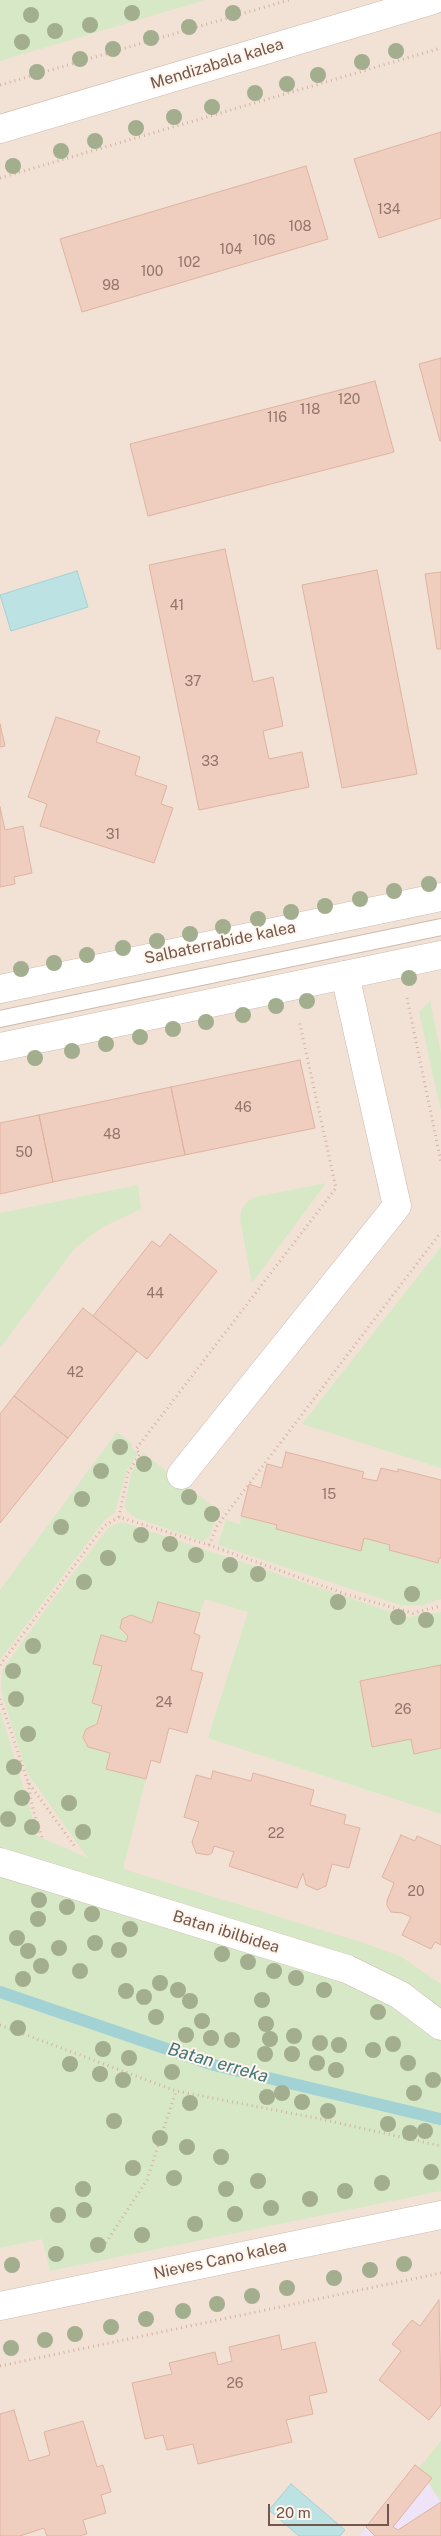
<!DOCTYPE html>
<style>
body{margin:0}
#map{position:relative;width:441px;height:2536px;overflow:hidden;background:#fbf1e6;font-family:"Public Sans",sans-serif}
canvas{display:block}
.scale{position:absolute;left:268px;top:2504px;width:121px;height:22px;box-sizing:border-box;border:2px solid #73564c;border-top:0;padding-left:6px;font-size:15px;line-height:18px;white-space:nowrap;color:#73564c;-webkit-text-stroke:4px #fef5ec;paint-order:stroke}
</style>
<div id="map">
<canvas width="441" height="2536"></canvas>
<div class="scale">20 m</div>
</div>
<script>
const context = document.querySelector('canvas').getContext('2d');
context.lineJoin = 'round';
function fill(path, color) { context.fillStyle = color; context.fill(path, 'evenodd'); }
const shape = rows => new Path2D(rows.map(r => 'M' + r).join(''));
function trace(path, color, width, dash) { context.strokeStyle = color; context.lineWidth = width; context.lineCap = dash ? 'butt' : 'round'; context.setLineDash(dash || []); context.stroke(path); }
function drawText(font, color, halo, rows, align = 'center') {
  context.font = font + ' "Public Sans",sans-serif'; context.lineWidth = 4; context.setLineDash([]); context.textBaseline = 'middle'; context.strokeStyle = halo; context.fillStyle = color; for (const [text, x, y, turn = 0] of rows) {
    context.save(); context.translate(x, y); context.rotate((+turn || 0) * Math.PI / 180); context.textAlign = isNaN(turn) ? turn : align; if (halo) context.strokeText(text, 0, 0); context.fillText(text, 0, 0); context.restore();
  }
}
fill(shape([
 [0,0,441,0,441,2536,0,2536]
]), '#f2e2d5');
fill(shape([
 [415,2465,441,2502,441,2536,359,2536]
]), '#eee3f7');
fill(shape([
 [0,0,205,0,0,61],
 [430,1001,441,1053,441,1111,419,1012],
 [326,1183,252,1283,240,1219,241,1210,247,1202,255,1197],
 [138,1185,141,1209,101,1228,75,1248,0,1348,0,1213],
 [441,1247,441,1468,302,1424],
 [117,1432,132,1444,132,1448,138,1454,127,1470,115,1512,103,1522,0,1660,0,1590],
 [143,1453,218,1510,210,1536,203,1541,136,1518,126,1510,125,1505,131,1473],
 [241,1516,361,1550,364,1538,390,1545,389,1550,437,1563,439,1558,441,1558,441,1599,421,1606,400,1605,218,1545,226,1519,240,1525],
 [122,1522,407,1617,441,1612,441,1814,208,1738,248,1612,205,1599,200,1613,158,1602,152,1623,133,1616,125,1616,120,1624,122,1632,128,1636,126,1642,101,1635,93,1663,102,1666,92,1703,102,1706,97,1724,86,1729,83,1737,88,1747,110,1753,106,1769,146,1779,123,1869,361,1942,400,1956,441,1984,441,2191,50,2271,42,2239,0,2248,0,1710,36,1829,33,1834,88,1858,26,1771,1,1691,1,1681,3,1669,52,1601,109,1527],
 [441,2441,441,2502,419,2468]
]), '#d7e8c6');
const water = shape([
 [77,571,88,607,11,631,0,595,77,571],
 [291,2484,345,2530,340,2536,299,2536,269,2510,291,2484]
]);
fill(water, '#bce2e3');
trace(water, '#a3d2d5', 1);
trace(shape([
 [0,1992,214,2065,440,2119]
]), '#a3d2d5', 12);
const building = shape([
 [441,132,441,218,379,238,354,159,441,132],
 [306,166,328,239,82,312,60,239,306,166],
 [441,358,441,441,440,441,419,364,441,358],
 [375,381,394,452,148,516,130,444,375,381],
 [225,549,253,682,273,677,283,726,263,731,269,759,302,752,309,787,199,810,149,565,225,549],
 [377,570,417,774,342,788,302,585,377,570],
 [441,572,441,649,437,649,425,574,441,572],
 [56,717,100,731,96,742,140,757,135,775,167,786,161,804,173,808,154,863,40,826,47,804,28,797,56,717],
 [0,724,5,746,0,747,0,724],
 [0,807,5,830,23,826,32,873,14,877,15,884,0,887,0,807],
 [300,1060,315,1128,185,1155,171,1087,300,1060],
 [171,1087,185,1155,53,1182,39,1115,171,1087],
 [39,1115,53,1182,0,1194,0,1123,39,1115],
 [170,1234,217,1271,147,1359,93,1316,152,1241,160,1247,170,1234],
 [83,1308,137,1351,68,1438,14,1396,83,1308],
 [14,1396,68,1438,0,1523,0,1414,14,1396],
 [286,1452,364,1472,362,1478,377,1481,381,1468,398,1472,398,1469,441,1480,441,1558,439,1558,438,1563,389,1550,390,1545,364,1538,361,1551,276,1529,277,1525,241,1516,249,1484,261,1488,267,1464,282,1468,286,1452],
 [158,1602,200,1613,194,1633,200,1636,191,1670,203,1673,187,1733,169,1728,160,1763,151,1760,146,1779,106,1769,110,1753,88,1747,83,1737,86,1729,97,1724,102,1706,92,1703,102,1666,93,1664,101,1635,126,1642,128,1636,120,1628,122,1619,131,1615,152,1623,158,1602],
 [441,1665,441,1748,414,1754,411,1739,372,1747,360,1681,441,1665],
 [213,1771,251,1781,253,1773,314,1790,310,1805,346,1815,344,1824,360,1828,349,1868,332,1864,326,1886,317,1890,306,1885,303,1873,297,1888,229,1866,234,1852,214,1846,212,1853,208,1855,196,1853,192,1842,199,1822,184,1817,196,1775,211,1779,213,1771],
 [401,1835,415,1841,417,1836,441,1846,441,1945,435,1942,431,1949,402,1935,411,1917,402,1913,391,1912,387,1906,387,1901,394,1883,382,1877,401,1835],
 [439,2300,441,2405,429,2420,379,2380,401,2351,392,2344,412,2320,420,2326,439,2300],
 [279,2335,282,2350,315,2342,327,2392,309,2396,313,2414,286,2420,292,2442,198,2464,193,2444,167,2450,163,2435,145,2439,132,2383,172,2374,169,2363,215,2352,218,2365,232,2361,229,2347,279,2335],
 [14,2410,29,2461,50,2455,44,2432,83,2421,97,2467,103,2465,111,2492,101,2495,106,2513,83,2520,87,2534,79,2536,47,2536,44,2528,20,2536,0,2536,0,2414,14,2410],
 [415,2465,432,2478,393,2527,398,2530,441,2502,441,2536,375,2536,366,2527,415,2465]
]);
fill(building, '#efcec0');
trace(building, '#e0b3a1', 1);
const service = shape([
 [0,1019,441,927]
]);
const minor = shape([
 [0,129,433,0],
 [181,1475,397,1206,345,975],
 [0,1862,347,1969,400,1995,441,2026],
 [0,2306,441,2215]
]);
const tertiary = shape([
 [0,989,441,897],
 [0,1047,441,955]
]);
trace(service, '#cebab0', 18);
trace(minor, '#cebab0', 29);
trace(tertiary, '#cebab0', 29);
trace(shape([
 [0,85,289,0],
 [0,178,441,48],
 [407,998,441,1162],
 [119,1517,128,1473,140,1454,136,1449,336,1188,299,1020],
 [209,1545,217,1526,441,1232],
 [0,1665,104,1526,119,1517,209,1545,348,1595,413,1613,441,1606],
 [0,1699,28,1782,76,1848],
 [28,1783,33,1809,42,1837],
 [0,2025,176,2091,316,2118,441,2146],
 [103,2247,147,2180,176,2091],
 [0,2366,441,2273]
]), '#d4b1a3', 3, [1, 4]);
trace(service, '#fff', 16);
trace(minor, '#fff', 28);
trace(tertiary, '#fff', 28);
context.fillStyle = '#a2ae8d';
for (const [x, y] of [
 [132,13],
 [233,13],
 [31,15],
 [90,25],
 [189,27],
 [55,31],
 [151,38],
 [22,42],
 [113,49],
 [396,51],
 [80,59],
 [362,62],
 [37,72],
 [318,75],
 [287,84],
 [255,93],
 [212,107],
 [174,117],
 [136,128],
 [95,141],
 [61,151],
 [13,166],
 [429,884],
 [394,891],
 [360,899],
 [325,906],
 [291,912],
 [258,919],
 [223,927],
 [190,934],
 [157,941],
 [123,948],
 [87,955],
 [54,963],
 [21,969],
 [409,978],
 [307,1001],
 [276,1006],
 [243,1015],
 [206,1022],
 [173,1029],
 [140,1037],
 [106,1044],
 [72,1051],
 [35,1058],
 [120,1447],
 [144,1464],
 [101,1471],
 [189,1497],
 [82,1499],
 [212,1514],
 [61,1527],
 [141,1535],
 [170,1544],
 [196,1555],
 [108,1558],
 [230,1565],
 [258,1574],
 [84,1582],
 [412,1594],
 [338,1602],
 [398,1617],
 [426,1620],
 [33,1646],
 [13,1671],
 [16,1699],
 [28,1734],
 [14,1767],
 [22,1798],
 [69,1803],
 [8,1819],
 [32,1827],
 [83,1832],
 [39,1900],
 [67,1907],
 [92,1914],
 [38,1919],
 [130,1929],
 [17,1938],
 [95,1943],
 [59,1948],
 [119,1950],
 [28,1951],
 [222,1954],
 [248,1962],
 [41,1966],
 [80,1971],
 [274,1971],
 [296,1978],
 [23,1979],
 [160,1983],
 [178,1990],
 [324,1990],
 [126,1991],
 [144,1997],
 [262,2000],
 [190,2001],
 [378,2012],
 [156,2017],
 [202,2021],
 [266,2024],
 [18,2028],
 [186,2035],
 [294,2036],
 [211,2038],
 [270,2039],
 [232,2040],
 [320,2043],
 [393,2044],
 [339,2045],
 [103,2049],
 [373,2050],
 [265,2054],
 [292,2054],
 [129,2058],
 [317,2063],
 [408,2063],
 [70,2064],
 [336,2070],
 [172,2072],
 [100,2074],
 [123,2080],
 [433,2080],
 [282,2093],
 [414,2093],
 [267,2097],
 [302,2102],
 [190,2103],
 [328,2111],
 [114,2121],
 [388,2124],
 [425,2131],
 [410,2133],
 [160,2138],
 [187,2147],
 [221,2157],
 [133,2168],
 [431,2172],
 [174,2178],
 [258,2181],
 [382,2183],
 [83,2189],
 [226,2189],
 [345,2191],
 [310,2199],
 [271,2208],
 [84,2210],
 [235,2214],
 [58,2215],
 [195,2224],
 [142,2235],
 [98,2245],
 [56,2254],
 [404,2264],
 [12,2265],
 [370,2270],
 [334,2278],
 [287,2288],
 [252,2296],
 [217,2304],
 [183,2311],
 [146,2319],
 [111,2327],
 [75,2334],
 [45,2340],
 [11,2348]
]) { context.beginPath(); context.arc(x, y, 8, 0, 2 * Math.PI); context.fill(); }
drawText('14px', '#927469', null, [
 ["134",389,210],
 ["108",300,227],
 ["106",264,241],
 ["104",231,250],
 ["102",189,263],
 ["100",152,272],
 ["98",111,286],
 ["120",349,400],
 ["118",310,410],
 ["116",277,418],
 ["41",177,606],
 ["37",193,682],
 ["33",210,762],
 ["31",113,835],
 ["46",243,1108],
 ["48",112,1135],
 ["50",24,1153],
 ["44",155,1294],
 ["42",75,1373],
 ["15",329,1495],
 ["24",164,1703],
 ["26",403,1710],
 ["22",276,1834],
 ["20",416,1892],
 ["26",235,2384]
]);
drawText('16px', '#73564c', '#fef5ec', [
 ["Mendizabala kalea",217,64,-17],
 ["Salbaterrabide kalea",220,943,-12],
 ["Batan ibilbidea",226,1932,17],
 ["Nieves Cano kalea",220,2260,-12]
]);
drawText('italic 18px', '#417477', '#fef5ec', [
 ["Batan erreka",218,2063,16]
]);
</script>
